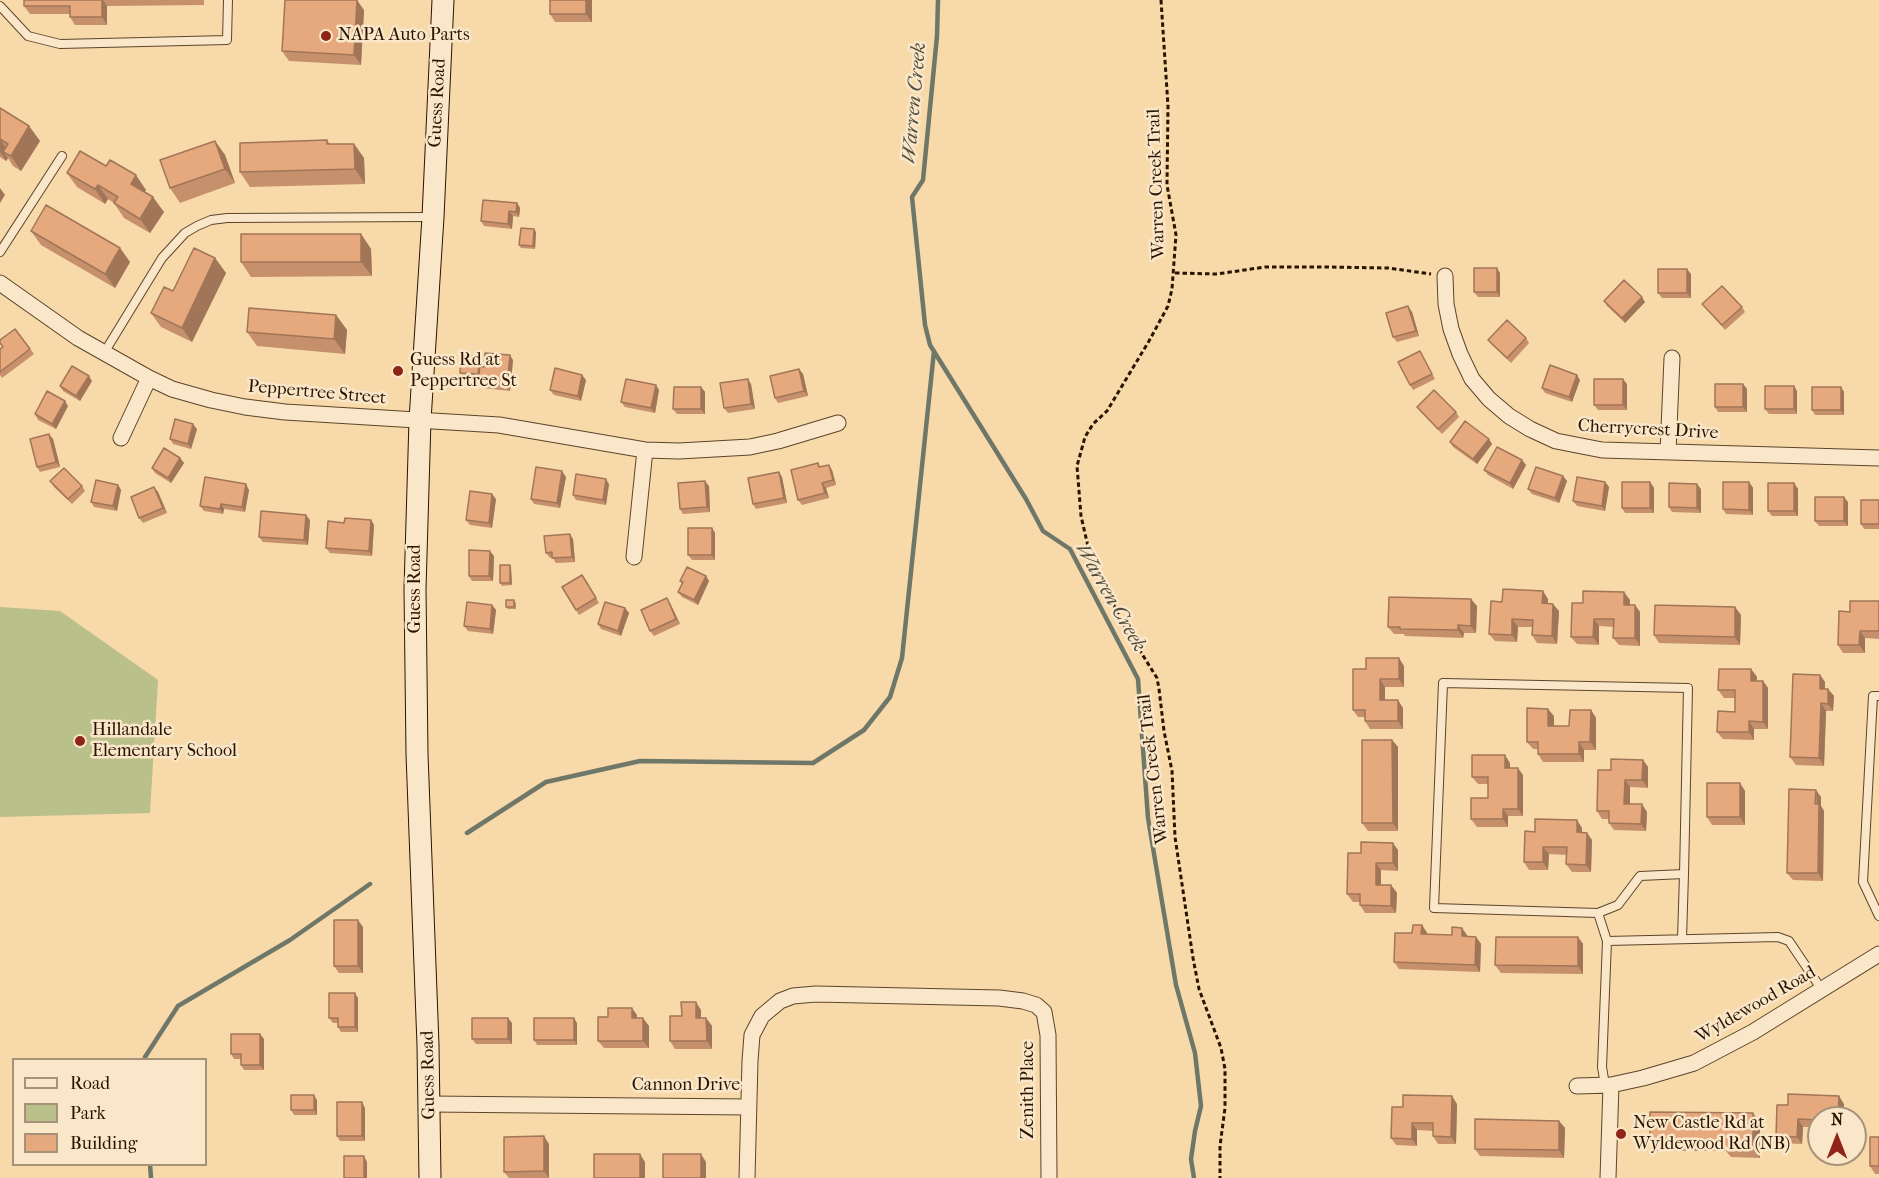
<!DOCTYPE html>
<style>
body{margin:0}
#map{position:relative;width:1879px;height:1178px;overflow:hidden;background:#f7d9aa;font-family:"IM FELL French Canon",serif}
canvas{display:block}
.legend{position:absolute;left:12px;top:1058px;width:195px;height:108px;box-sizing:border-box;background:#fae6c8;border:2px solid #a69278;margin:0;padding:8px 10px;list-style:none;font-size:18px;color:#291400}
.legend li{display:flex;align-items:center;gap:12px;height:30px}
.legend b{width:30px;border:2px solid #a69278}
.north{position:absolute;left:1807px;top:1106px;width:60px;height:60px;box-sizing:border-box;background:#fae6c8;border:2px solid #a69278;border-radius:50%;rotate:0deg;font-size:16px;font-weight:700;line-height:24px;text-align:center;color:#291400}
.north::after{content:'';display:block;margin:auto;width:21px;height:27px;background:#8f2418;clip-path:polygon(50% 0,100% 100%,50% 72%,0 100%)}
</style>
<div id="map">
<canvas width="1879" height="1178"></canvas>
<ul class="legend">
<li><b style="height:8px;background:#fae6c8"></b>Road</li>
<li><b style="height:16px;background:#bac08a"></b>Park</li>
<li><b style="height:16px;background:#e6a87d"></b>Building</li>
</ul>
<div class="north">N</div>
</div>
<script>
const context = document.querySelector('canvas').getContext('2d');
context.lineJoin = 'round';
function fill(path, color) { context.fillStyle = color; context.fill(path, 'evenodd'); }
const shape = rows => new Path2D(rows.map(r => 'M' + r).join(''));
function trace(path, color, width, dash) { context.strokeStyle = color; context.lineWidth = width; context.lineCap = dash ? 'butt' : 'round'; context.setLineDash(dash || []); context.stroke(path); }
function drawText(font, color, halo, rows, align = 'center') {
  context.font = font + ' "IM FELL French Canon",serif'; context.lineWidth = 5; context.setLineDash([]); context.textBaseline = 'middle'; context.strokeStyle = halo; context.fillStyle = color; for (const [text, x, y, turn = 0] of rows) {
    context.save(); context.translate(x, y); context.rotate((+turn || 0) * Math.PI / 180); context.textAlign = isNaN(turn) ? turn : align; if (halo) context.strokeText(text, 0, 0); context.fillText(text, 0, 0); context.restore();
  }
}
fill(shape([
 [0,607,60,611,158,680,150,813,0,817]
]), '#bac08a');
trace(shape([
 [938,0,937,36,923,180,912,197,925,325,930,345,1026,499,1043,531,1070,549,1138,679,1148,818,1176,985,1195,1053,1201,1106,1195,1131,1191,1159,1194,1178],
 [467,833,546,782,640,761,813,763,864,730,890,697,902,658,934,351],
 [145,1060,145,1057,178,1006,290,940,370,884],
 [150,1164,151,1178]
]), '#6f7868', 4.5);
const lane = shape([
 [0,6,28,36,60,44,227,40,228,0],
 [0,252,62,156],
 [104,353,162,258,185,233,197,226,211,220,227,218,431,217],
 [1879,696,1873,696,1863,882,1879,916],
 [1598,913,1607,941],
 [1682,939,1684,874,1688,688,1443,683,1434,908,1598,913,1618,905,1640,876,1684,874],
 [1605,1085,1602,1067,1607,941,1778,937,1789,941,1822,990]
]);
const street = shape([
 [1445,276,1446,304,1451,329,1460,354,1472,379,1489,399,1509,416,1530,429,1556,441,1602,450,1879,458],
 [0,283,78,338,149,378,172,389,211,400,245,407,285,412,499,425,645,450,679,451,750,447,778,441,838,423],
 [121,438,149,378],
 [1668,452,1672,358],
 [634,557,645,450],
 [1577,1086,1611,1085,1643,1078,1694,1063,1753,1032,1879,954],
 [430,1104,748,1107],
 [747,1178,750,1061,752,1035,762,1016,780,1001,793,996,816,994,999,998,1023,1001,1036,1005,1044,1012,1048,1035,1049,1178],
 [1608,1178,1611,1085]
]);
const secondary = shape([
 [430,1178,428,1045,417,754,415,589,420,420,433,217,443,0]
]);
trace(lane, '#5c452a', 10);
trace(street, '#5c452a', 17);
trace(secondary, '#291400', 23);
trace(shape([
 [1161,0,1168,106,1167,185,1176,235,1172,289,1168,306,1149,341,1107,411,1093,424,1085,437,1077,466,1081,516,1090,555,1122,622,1157,678,1159,689,1164,731,1172,771,1175,837,1193,958,1199,989,1221,1048,1225,1069,1225,1108,1220,1146,1220,1178],
 [1175,273,1217,274,1265,267,1327,267,1388,268,1431,274]
]), '#291400', 3, [4.5, 3]);
trace(lane, '#fae6c8', 8);
trace(street, '#fae6c8', 15);
trace(secondary, '#fae6c8', 21);
fill(shape([
 [24,0,204,0,204,5,107,6,107,25,75,25,70,17,70,14,30,14,24,6],
 [592,0,592,22,555,22,550,14],
 [364,10,361,65,289,61,282,51],
 [0,108,29,126,40,141,21,171,13,166,8,158,6,161,0,157],
 [327,140,330,144,354,144,364,158,365,184,250,187,240,172],
 [215,141,225,155,235,183,180,203,170,188],
 [67,173,146,190,145,192,164,212,150,233,124,218,114,203,108,199,105,204,77,187],
 [517,203,520,208,519,217,513,216,512,229,484,226,481,221],
 [31,231,120,248,130,262,115,288,41,245],
 [536,232,535,249,521,248,519,245],
 [361,234,371,249,372,276,251,277,241,262],
 [215,258,226,273,192,342,161,327,151,313,173,291],
 [1500,273,1500,297,1478,297,1474,292],
 [1691,274,1691,298,1662,298,1658,293],
 [1604,301,1645,302,1625,323,1607,306],
 [1702,304,1742,307,1745,312,1725,330],
 [1412,312,1419,336,1397,342,1393,337],
 [336,315,347,330,345,354,257,346,247,332],
 [15,329,34,354,2,378,0,375,0,349,3,347],
 [1526,338,1529,343,1511,363,1492,345,1488,340],
 [1420,351,1435,379,1413,390,1410,385],
 [480,357,481,359,481,367,484,367,513,360,510,391,482,388,478,383,479,377,462,375,460,373],
 [799,369,803,374,808,396,778,403,775,398],
 [586,380,581,401,554,395,550,390],
 [1580,380,1572,402,1545,393,1542,388],
 [92,381,80,401,63,391,60,386],
 [751,384,755,409,728,413,724,408],
 [1627,384,1627,410,1598,410,1594,405],
 [1743,384,1747,389,1747,412,1718,412,1715,407],
 [1794,386,1797,391,1797,414,1769,414,1765,409],
 [701,387,705,392,705,414,677,414,673,409],
 [1841,387,1844,392,1844,415,1815,415,1812,410],
 [659,390,655,413,625,407,621,402],
 [68,406,56,429,38,420,35,414],
 [1417,407,1456,412,1459,417,1442,434,1421,412],
 [197,429,191,449,173,444,170,439],
 [53,439,60,467,40,472,37,467],
 [1450,442,1492,444,1477,464,1453,447],
 [180,458,184,463,171,483,155,473,152,468],
 [1522,460,1526,465,1513,489,1488,475,1484,470],
 [818,463,820,467,832,470,836,485,826,488,829,498,802,505,798,500],
 [1563,476,1567,481,1559,503,1532,494,1528,489],
 [566,477,560,508,534,504,531,499],
 [782,477,787,503,756,509,753,504],
 [50,481,82,486,85,491,72,504,54,487],
 [1605,482,1609,487,1605,511,1577,506,1573,501],
 [1650,482,1654,488,1654,513,1625,513,1622,508],
 [1749,482,1753,488,1753,515,1726,514,1723,509],
 [1794,483,1798,489,1798,516,1772,516,1768,511],
 [609,484,606,505,576,500,573,495],
 [118,485,121,490,117,511,94,507,91,502],
 [709,486,710,512,683,514,680,509],
 [154,487,158,492,167,513,143,523,139,518],
 [1701,489,1701,513,1672,512,1669,507],
 [249,490,245,512,224,509,223,514,204,511,200,506],
 [496,499,492,528,470,525,466,520],
 [1879,500,1879,529,1864,529,1861,524],
 [1848,502,1848,526,1819,526,1815,521],
 [310,520,308,545,263,542,259,537],
 [371,520,374,525,372,556,330,553,326,548,344,523],
 [712,528,715,533,715,560,692,560,688,555],
 [573,539,575,562,556,563,552,557,550,558,546,553],
 [494,556,493,581,472,581,469,576],
 [510,565,511,568,512,585,502,586,500,583],
 [706,576,709,581,698,605,682,597,678,592,682,584,680,581],
 [586,580,599,603,579,615,576,610],
 [1548,599,1548,603,1559,611,1557,644,1537,643,1532,635,1532,627,1518,627,1517,642,1495,641,1489,634,1502,602],
 [514,600,516,603,516,609,508,609,506,607],
 [1630,600,1630,605,1635,605,1640,612,1640,646,1619,645,1613,638,1614,627,1599,626,1599,645,1577,644,1571,637,1583,603],
 [1879,601,1879,639,1865,638,1865,653,1843,653,1838,645,1850,612],
 [670,603,680,624,654,636,650,631],
 [492,605,496,610,493,634,468,631,464,626],
 [1477,606,1476,633,1464,633,1463,638,1405,636,1404,634,1394,634,1388,627],
 [1735,607,1741,615,1740,645,1659,643,1654,635],
 [625,608,629,613,621,636,601,629,598,624],
 [1404,666,1404,687,1385,687,1385,700,1403,708,1403,729,1370,729,1365,721,1365,717,1358,717,1353,710,1366,669],
 [1751,669,1757,677,1757,681,1763,681,1768,688,1768,729,1754,729,1754,740,1723,739,1717,732,1735,712,1735,698,1724,698,1718,690],
 [1820,675,1825,682,1825,689,1828,689,1834,696,1833,711,1826,711,1824,766,1796,765,1790,757],
 [1591,710,1596,718,1596,750,1584,750,1584,762,1543,762,1538,754,1538,749,1533,749,1527,742,1554,716,1554,726,1569,726],
 [1392,740,1398,747,1398,831,1368,831,1362,823],
 [1643,760,1648,767,1648,788,1630,787,1630,804,1647,812,1646,831,1614,830,1609,823,1609,819,1602,819,1597,811,1611,770],
 [1510,763,1510,768,1523,775,1523,816,1508,816,1508,827,1477,827,1471,819,1488,798,1488,784,1478,784,1472,777],
 [1740,783,1745,791,1745,825,1712,825,1707,817],
 [1821,797,1821,806,1824,811,1823,881,1793,880,1787,873],
 [1582,828,1582,832,1587,833,1592,840,1591,872,1572,872,1566,864,1567,855,1549,854,1548,870,1529,870,1524,862,1535,832],
 [1398,850,1398,871,1381,870,1381,885,1391,885,1397,893,1396,913,1365,913,1360,905,1360,902,1353,902,1347,894,1361,853],
 [1422,925,1427,933,1427,935,1467,935,1467,936,1476,937,1481,944,1480,972,1399,969,1394,962,1412,933],
 [363,927,363,973,339,973,334,966],
 [1578,937,1583,944,1583,974,1501,973,1495,965],
 [358,998,358,1032,341,1032,338,1027,338,1023,333,1023,329,1018],
 [701,1010,701,1018,706,1018,712,1026,712,1049,675,1049,670,1041,682,1016],
 [637,1015,637,1018,649,1026,649,1048,604,1048,598,1041],
 [512,1023,512,1044,476,1044,472,1039],
 [577,1023,577,1045,537,1045,534,1040],
 [264,1039,264,1070,244,1070,241,1065,241,1059,234,1059,231,1054],
 [317,1100,317,1115,294,1115,291,1110],
 [1457,1104,1456,1144,1438,1144,1433,1136,1433,1131,1417,1130,1417,1146,1396,1145,1391,1138,1403,1107],
 [1844,1104,1819,1127,1803,1127,1802,1144,1781,1143,1776,1136,1777,1105],
 [365,1108,365,1141,340,1141,337,1136],
 [1559,1121,1565,1128,1564,1158,1480,1156,1475,1149],
 [1760,1123,1760,1158,1731,1157,1726,1151,1657,1151,1650,1141],
 [1879,1137,1879,1174,1875,1174,1870,1166],
 [549,1144,549,1178,509,1178,504,1172]
]), '#c6906c');
fill(shape([
 [102,0,103,0,107,6,107,25,102,17],
 [357,0,364,10,361,65,354,55],
 [586,0,592,0,592,22,586,14],
 [29,126,40,141,21,171,11,156],
 [0,139,10,154,3,152,8,158,6,161,0,152],
 [215,141,225,155,235,183,225,169],
 [354,144,364,158,365,184,355,169],
 [136,175,146,190,141,198,131,184],
 [98,185,108,199,105,204,95,189],
 [0,188,5,195,0,203],
 [153,197,164,212,150,233,140,219],
 [517,203,520,208,519,217,516,212],
 [509,211,513,216,512,229,508,224],
 [534,229,536,232,535,249,533,246],
 [361,234,371,249,372,276,361,262],
 [120,248,130,262,115,288,105,274],
 [215,258,226,273,192,342,182,328],
 [1497,268,1500,273,1500,297,1497,292],
 [1687,269,1691,274,1691,298,1687,293],
 [1642,297,1645,302,1625,323,1622,318],
 [1408,306,1412,312,1419,336,1416,331],
 [336,315,347,330,345,354,334,339],
 [510,355,513,360,510,391,507,386],
 [480,357,481,359,480,377,478,374],
 [799,369,803,374,808,396,804,391],
 [582,375,586,380,581,401,578,396],
 [1577,375,1580,380,1572,402,1569,397],
 [89,376,92,381,80,401,76,396],
 [748,379,751,384,755,409,751,404],
 [1623,379,1627,384,1627,410,1623,405],
 [1743,384,1747,389,1747,412,1743,407],
 [656,385,659,390,655,413,651,408],
 [1794,386,1797,391,1797,414,1794,409],
 [701,387,705,392,705,414,701,409],
 [1841,387,1844,392,1844,415,1841,410],
 [65,401,68,406,56,429,52,424],
 [193,424,197,429,191,449,188,444],
 [49,434,53,439,60,467,56,462],
 [1489,439,1492,444,1477,464,1473,459],
 [180,458,184,463,171,483,168,478],
 [1522,460,1526,465,1513,489,1510,483],
 [829,465,832,470,836,485,833,480],
 [562,471,566,477,560,508,557,503],
 [779,472,782,477,787,503,784,498],
 [1563,476,1567,481,1559,503,1555,498],
 [606,479,609,484,606,505,603,500],
 [705,481,709,486,710,512,707,507],
 [1605,482,1609,487,1605,511,1602,506],
 [1650,482,1654,488,1654,513,1650,508],
 [1749,482,1753,488,1753,515,1749,510],
 [822,483,826,488,829,498,825,493],
 [1794,483,1798,489,1798,516,1794,511],
 [246,484,249,490,245,512,242,507],
 [1697,484,1701,489,1701,513,1697,508],
 [118,485,121,490,117,511,113,506],
 [154,487,158,492,167,513,163,508],
 [492,494,496,499,492,528,489,523],
 [1844,497,1848,502,1848,526,1844,521],
 [221,504,224,509,223,514,220,509],
 [306,515,310,520,308,545,304,540],
 [371,520,374,525,372,556,369,551],
 [712,528,715,533,715,560,712,555],
 [570,534,573,539,575,562,572,557],
 [490,551,494,556,493,581,489,576],
 [510,565,511,568,512,585,510,583],
 [706,576,709,581,698,605,694,600],
 [1543,591,1548,599,1547,611,1542,603],
 [1624,592,1630,600,1630,612,1624,605],
 [667,598,670,603,680,624,676,619],
 [1471,599,1477,606,1476,633,1471,626],
 [1553,604,1559,611,1557,644,1552,636],
 [492,605,496,610,493,634,490,629],
 [1635,605,1640,612,1640,646,1635,638],
 [1735,607,1741,615,1740,645,1735,637],
 [625,608,629,613,621,636,618,631],
 [1512,619,1518,627,1517,642,1512,635],
 [1594,619,1599,626,1599,645,1593,637],
 [1458,625,1464,633,1463,638,1458,630],
 [1860,631,1865,638,1865,653,1859,645],
 [1399,658,1404,666,1404,687,1399,679],
 [1751,669,1757,677,1756,688,1751,681],
 [1820,675,1825,682,1825,696,1820,689],
 [1380,679,1385,687,1385,708,1380,700],
 [1763,681,1768,688,1768,729,1763,722],
 [1828,689,1834,696,1833,711,1828,704],
 [1398,700,1403,708,1403,729,1398,721],
 [1821,703,1826,711,1824,766,1819,758],
 [1548,709,1554,716,1554,733,1548,726],
 [1591,710,1596,718,1596,750,1590,742],
 [1749,721,1754,729,1754,740,1749,732],
 [1392,740,1398,747,1398,831,1393,823],
 [1579,742,1584,750,1584,762,1579,754],
 [1505,755,1510,763,1510,775,1505,768],
 [1643,760,1648,767,1648,788,1642,780],
 [1518,768,1523,775,1523,816,1518,809],
 [1625,780,1630,787,1630,811,1624,804],
 [1740,783,1745,791,1745,825,1740,817],
 [1816,790,1821,797,1821,806,1824,811,1823,881,1818,873],
 [1642,804,1647,812,1646,831,1641,824],
 [1503,809,1508,816,1508,827,1503,819],
 [1577,820,1582,828,1582,840,1577,832],
 [1587,833,1592,840,1591,872,1586,865],
 [1393,843,1398,850,1398,871,1393,863],
 [1543,847,1549,854,1548,870,1543,862],
 [1376,863,1381,870,1381,892,1376,885],
 [1391,885,1397,893,1396,913,1391,906],
 [358,920,363,927,363,973,358,966],
 [1422,925,1427,933,1427,942,1421,934],
 [1462,928,1467,935,1467,944,1462,936],
 [1476,937,1481,944,1480,972,1475,965],
 [1578,937,1583,944,1583,974,1578,966],
 [355,993,358,998,358,1032,355,1027],
 [696,1002,701,1010,701,1026,696,1018],
 [632,1008,637,1015,637,1026,632,1018],
 [508,1018,512,1023,512,1044,508,1039],
 [574,1018,577,1023,577,1045,574,1040],
 [643,1018,649,1026,649,1048,643,1041],
 [706,1018,712,1026,712,1049,707,1041],
 [260,1034,264,1039,264,1070,260,1065],
 [314,1095,317,1100,317,1115,314,1110],
 [1452,1096,1457,1104,1456,1144,1451,1137],
 [1839,1096,1844,1104,1844,1118,1838,1118],
 [362,1102,365,1108,365,1141,362,1136],
 [1753,1113,1760,1123,1760,1158,1753,1148],
 [1798,1119,1803,1127,1802,1144,1797,1137],
 [1559,1121,1565,1128,1564,1158,1559,1150],
 [1412,1123,1417,1130,1417,1146,1412,1139],
 [544,1136,549,1144,549,1178,544,1171],
 [640,1154,645,1162,645,1178,640,1178],
 [701,1154,706,1162,706,1178,701,1178],
 [364,1156,367,1162,367,1178,364,1178]
]), '#a17658');
const building = shape([
 [24,0,102,0,102,17,70,17,70,6,24,6,24,0],
 [285,0,357,0,354,55,282,51,285,0],
 [550,0,586,0,586,14,550,14,550,0],
 [0,108,29,126,11,156,3,152,8,144,0,139,0,108],
 [327,140,327,144,354,144,355,169,240,172,240,143,327,140],
 [215,141,225,169,170,188,160,160,215,141],
 [80,151,106,166,110,160,136,175,131,184,153,197,140,219,114,203,118,197,98,185,95,189,67,173,80,151],
 [483,200,517,203,516,212,509,211,508,224,481,221,483,200],
 [46,205,120,248,105,274,31,231,46,205],
 [521,228,534,229,533,246,519,245,521,228],
 [241,234,361,234,361,262,241,262,241,234],
 [194,248,215,258,182,328,151,313,164,287,173,291,194,248],
 [1474,268,1497,268,1497,292,1474,292,1474,268],
 [1658,269,1687,269,1687,293,1658,293,1658,269],
 [1624,280,1642,297,1622,318,1604,301,1624,280],
 [1722,286,1742,307,1722,325,1702,304,1722,286],
 [1408,306,1416,331,1393,337,1386,313,1408,306],
 [249,308,336,315,334,339,247,332,249,308],
 [1507,320,1526,338,1507,358,1488,340,1507,320],
 [15,329,30,349,0,372,0,349,3,347,0,343,0,340,15,329],
 [1420,351,1432,374,1410,385,1398,362,1420,351],
 [485,353,510,355,507,386,478,383,480,366,484,367,485,353],
 [461,355,480,357,478,374,460,373,461,355],
 [1550,365,1577,375,1569,397,1542,388,1550,365],
 [72,366,89,376,76,396,60,386,72,366],
 [555,368,582,375,578,396,550,390,555,368],
 [799,369,804,391,775,398,770,376,799,369],
 [626,379,656,385,651,408,621,402,626,379],
 [748,379,751,404,724,408,720,383,748,379],
 [1594,379,1623,379,1623,405,1594,405,1594,379],
 [1715,384,1743,384,1743,407,1715,407,1715,384],
 [1765,386,1794,386,1794,409,1765,409,1765,386],
 [674,387,701,387,701,409,673,409,674,387],
 [1812,387,1841,387,1841,410,1812,410,1812,387],
 [1434,390,1456,412,1438,429,1417,407,1434,390],
 [47,391,65,401,52,424,35,414,47,391],
 [175,419,193,424,188,444,170,439,175,419],
 [1465,421,1489,439,1473,459,1450,442,1465,421],
 [49,434,56,462,37,467,30,439,49,434],
 [1497,447,1522,460,1510,483,1484,470,1497,447],
 [164,448,180,458,168,478,152,468,164,448],
 [818,463,819,467,829,465,833,480,822,483,825,493,798,500,791,470,818,463],
 [536,467,562,471,557,503,531,499,536,467],
 [1536,467,1563,476,1555,498,1528,489,1536,467],
 [64,468,82,486,68,499,50,481,64,468],
 [779,472,784,498,753,504,748,478,779,472],
 [576,474,606,479,603,500,573,495,576,474],
 [205,477,246,484,242,507,221,504,220,509,200,506,205,477],
 [1577,477,1605,482,1602,506,1573,501,1577,477],
 [96,480,118,485,113,506,91,502,96,480],
 [705,481,707,507,680,509,678,483,705,481],
 [1622,482,1650,482,1650,508,1622,508,1622,482],
 [1723,482,1749,482,1749,510,1723,509,1723,482],
 [1669,483,1697,484,1697,508,1669,507,1669,483],
 [1768,483,1794,483,1794,511,1768,511,1768,483],
 [154,487,163,508,139,518,131,497,154,487],
 [470,491,492,494,489,523,466,520,470,491],
 [1815,497,1844,497,1844,521,1815,521,1815,497],
 [1861,500,1879,500,1879,524,1861,524,1861,500],
 [261,511,306,515,304,540,259,537,261,511],
 [345,518,371,520,369,551,326,548,328,521,344,523,345,518],
 [688,528,712,528,712,555,688,555,688,528],
 [570,534,572,557,552,558,552,552,546,553,544,536,570,534],
 [469,550,490,551,489,576,469,576,469,550],
 [500,565,510,565,510,583,500,583,500,565],
 [687,567,706,576,694,600,678,592,683,582,680,581,687,567],
 [582,575,596,598,576,610,562,587,582,575],
 [1503,589,1543,591,1542,603,1553,604,1552,636,1532,635,1533,620,1512,619,1512,635,1489,634,1491,601,1502,602,1503,589],
 [1583,591,1624,592,1624,605,1635,605,1635,638,1613,638,1614,619,1594,619,1593,637,1571,637,1572,603,1583,603,1583,591],
 [1389,597,1471,599,1471,626,1458,625,1458,630,1400,629,1400,627,1388,627,1389,597],
 [667,598,676,619,650,631,641,610,667,598],
 [506,600,514,600,514,607,506,607,506,600],
 [1850,601,1879,601,1879,631,1860,631,1859,645,1838,645,1839,611,1850,612,1850,601],
 [467,602,492,605,490,629,464,626,467,602],
 [605,602,625,608,618,631,598,624,605,602],
 [1655,605,1735,607,1735,637,1654,635,1655,605],
 [1366,658,1399,658,1399,679,1380,679,1380,700,1398,700,1398,721,1365,721,1365,710,1353,710,1353,669,1366,669,1366,658],
 [1719,669,1751,669,1751,681,1763,681,1763,722,1749,721,1749,732,1717,732,1718,711,1735,712,1735,690,1718,690,1719,669],
 [1793,674,1820,675,1820,689,1828,689,1828,704,1821,703,1819,758,1790,757,1793,674],
 [1527,708,1548,709,1548,726,1569,726,1570,710,1591,710,1590,742,1579,742,1579,754,1538,754,1538,742,1527,742,1527,708],
 [1362,740,1392,740,1393,823,1362,823,1362,740],
 [1472,755,1505,755,1505,768,1518,768,1518,809,1503,809,1503,819,1471,819,1471,798,1488,798,1488,777,1472,777,1472,755],
 [1611,759,1643,760,1642,780,1625,780,1624,804,1642,804,1641,824,1609,823,1609,811,1597,811,1598,770,1611,770,1611,759],
 [1707,783,1740,783,1740,817,1707,817,1707,783],
 [1789,789,1816,790,1815,804,1819,804,1818,873,1787,873,1789,789],
 [1535,819,1577,820,1577,832,1587,833,1586,865,1566,864,1567,847,1543,847,1543,862,1524,862,1525,831,1535,832,1535,819],
 [1361,842,1393,843,1393,863,1376,863,1376,885,1391,885,1391,906,1360,905,1360,894,1347,894,1348,853,1361,853,1361,842],
 [334,920,358,920,358,966,334,966,334,920],
 [1413,925,1422,925,1421,934,1452,935,1452,927,1462,928,1462,936,1476,937,1475,965,1394,962,1395,933,1412,933,1413,925],
 [1496,937,1578,937,1578,966,1495,965,1496,937],
 [329,993,355,993,355,1027,338,1027,338,1018,329,1018,329,993],
 [681,1002,696,1002,696,1018,706,1018,707,1041,670,1041,670,1016,682,1016,681,1002],
 [608,1008,632,1008,632,1018,643,1018,643,1041,598,1041,598,1017,608,1017,608,1008],
 [472,1018,508,1018,508,1039,472,1039,472,1018],
 [534,1018,574,1018,574,1040,534,1040,534,1018],
 [231,1034,260,1034,260,1065,241,1065,241,1054,231,1054,231,1034],
 [1788,1094,1839,1096,1838,1118,1819,1118,1819,1120,1798,1119,1797,1137,1776,1136,1777,1105,1788,1105,1788,1094],
 [291,1095,314,1095,314,1110,291,1110,291,1095],
 [1403,1095,1452,1096,1451,1137,1433,1136,1433,1123,1412,1123,1412,1139,1391,1138,1392,1107,1403,1107,1403,1095],
 [337,1102,362,1102,362,1136,337,1136,337,1102],
 [1650,1112,1753,1113,1753,1148,1724,1147,1724,1141,1650,1141,1650,1112],
 [1475,1119,1559,1121,1559,1150,1475,1149,1475,1119],
 [544,1136,544,1171,504,1172,504,1137,544,1136],
 [1870,1137,1879,1137,1879,1166,1870,1166,1870,1137],
 [594,1154,640,1154,640,1178,594,1178,594,1154],
 [663,1154,701,1154,701,1178,663,1178,663,1154],
 [344,1156,364,1156,364,1178,344,1178,344,1156]
]);
fill(building, '#e6a87d');
trace(building, '#a17658', 1.5);
for (const [x, y, r, color] of [
 [326,36,6,"#8f2418"],
 [398,371,6,"#8f2418"],
 [80,741,6,"#8f2418"],
 [1621,1134,6,"#8f2418"]
]) { const dot = new Path2D(); dot.arc(x, y, r, 0, 2 * Math.PI); context.fillStyle = color; context.fill(dot); trace(dot, '#fae6c8', 2); }
drawText('18px', '#291400', '#fae6c8', [
 ["NAPA Auto Parts",338,36],
 ["Guess Rd at",410,361],
 ["Peppertree St",410,382],
 ["Hillandale",92,731],
 ["Elementary School",92,752],
 ["New Castle Rd at",1633,1124],
 ["Wyldewood Rd (NB)",1633,1145]
], 'left');
drawText('18px', '#291400', '#fae6c8', [
 ["Guess Road",438,103,-87],
 ["Warren Creek Trail",1157,184,-92],
 ["Peppertree Street",317,393,5],
 ["Cherrycrest Drive",1648,430,3],
 ["Guess Road",416,589,-90],
 ["Warren Creek Trail",1154,769,-97],
 ["Wyldewood Road",1756,1005,-30],
 ["Guess Road",429,1075,-91],
 ["Cannon Drive",686,1086],
 ["Zenith Place",1029,1090,-90]
]);
drawText('italic 20px', '#524e3d', '#fae6c8', [
 ["Warren Creek",915,103,-85],
 ["Warren Creek",1110,598,60]
]);
</script>
